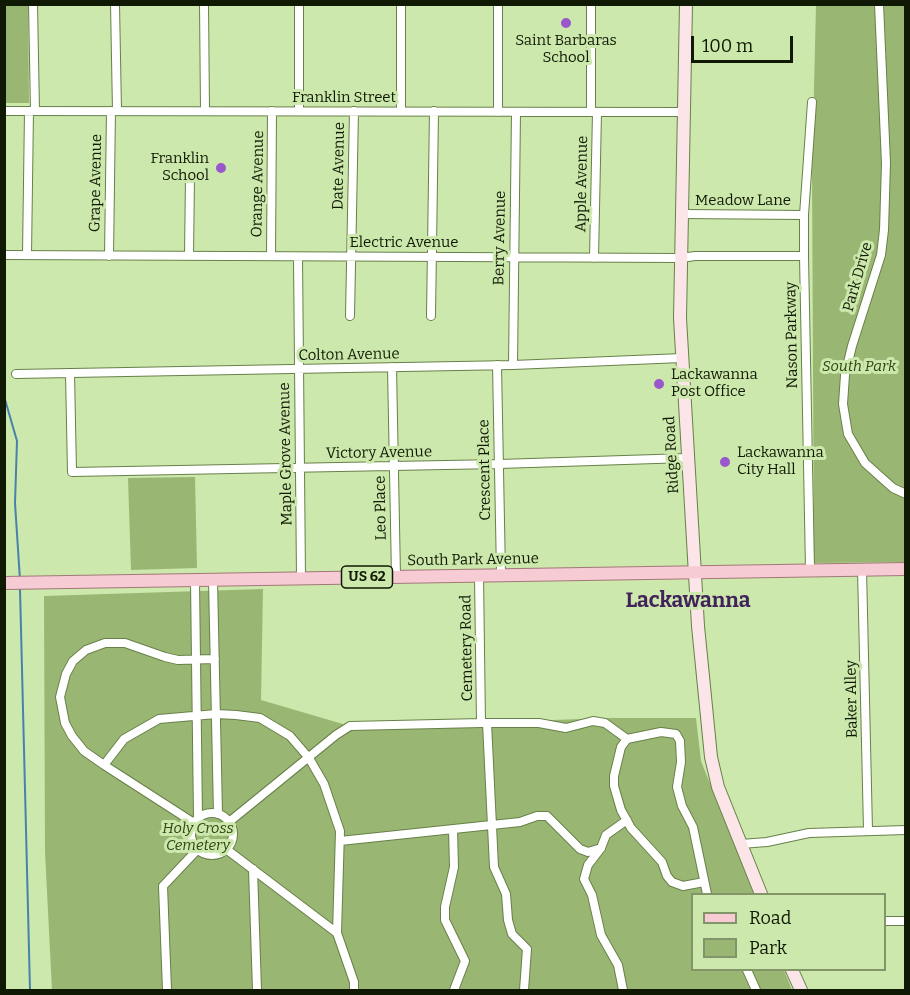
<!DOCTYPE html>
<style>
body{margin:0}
#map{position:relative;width:910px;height:995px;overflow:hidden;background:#cce8ac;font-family:Bitter,serif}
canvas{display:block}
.frame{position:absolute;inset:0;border:6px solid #101904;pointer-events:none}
.legend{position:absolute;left:691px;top:893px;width:195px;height:78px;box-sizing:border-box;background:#cce8ac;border:2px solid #819569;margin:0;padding:8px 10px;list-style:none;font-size:18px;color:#101904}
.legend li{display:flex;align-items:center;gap:12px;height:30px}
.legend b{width:30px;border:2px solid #819569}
.scale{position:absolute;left:691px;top:36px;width:102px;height:27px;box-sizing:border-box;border:3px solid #101904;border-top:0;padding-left:8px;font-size:18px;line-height:21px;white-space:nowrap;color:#101904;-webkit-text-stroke:4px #cce8ac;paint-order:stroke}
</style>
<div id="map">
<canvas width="910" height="995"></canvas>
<div class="frame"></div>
<ul class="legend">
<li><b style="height:8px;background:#f7cbd3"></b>Road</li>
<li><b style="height:16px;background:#99b773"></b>Park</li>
</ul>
<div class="scale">100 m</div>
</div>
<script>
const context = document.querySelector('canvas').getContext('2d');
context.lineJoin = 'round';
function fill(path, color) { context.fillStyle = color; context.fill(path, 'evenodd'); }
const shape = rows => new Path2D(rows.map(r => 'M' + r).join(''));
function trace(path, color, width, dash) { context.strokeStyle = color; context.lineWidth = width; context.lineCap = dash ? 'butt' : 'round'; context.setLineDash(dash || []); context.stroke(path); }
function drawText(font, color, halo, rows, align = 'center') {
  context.font = font + ' Bitter,serif'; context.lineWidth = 6; context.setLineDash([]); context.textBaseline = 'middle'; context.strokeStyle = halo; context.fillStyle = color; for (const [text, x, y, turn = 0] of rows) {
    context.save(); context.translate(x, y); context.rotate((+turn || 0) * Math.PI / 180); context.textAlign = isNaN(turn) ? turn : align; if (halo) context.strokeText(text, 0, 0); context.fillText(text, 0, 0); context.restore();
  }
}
fill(shape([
 [4,5,28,5,29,103,5,103],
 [816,5,905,5,905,562,814,563,812,171],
 [195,477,197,568,131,570,128,478],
 [263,589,261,700,353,727,610,718,696,718,701,761,754,894,692,894,692,970,784,970,792,990,52,990,45,852,44,596]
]), '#99b773');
trace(shape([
 [4,396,17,441,15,503,20,580],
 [20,589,30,990]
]), '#4881ab', 2);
const minor = shape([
 [33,4,35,111],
 [115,4,117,111],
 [204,4,205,111],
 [299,4,299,111],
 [401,4,401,111],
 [498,4,498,112],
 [591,4,591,112],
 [879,4,886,163,884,230,881,255,852,346,845,375,843,404,848,434,865,463,893,488,906,494],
 [4,111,684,112],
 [682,214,804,215],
 [4,255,681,258,695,256,804,256],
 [27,255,29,111],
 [109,256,111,111],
 [189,256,190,176],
 [271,256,272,111],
 [298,257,301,578],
 [594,258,597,112],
 [350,316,354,111],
 [431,316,434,111],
 [497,365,501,574],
 [513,365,516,112],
 [392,367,396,577],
 [70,373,72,472,499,464,687,458],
 [16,374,513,365,682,358],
 [810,569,804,256,804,215,812,102],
 [862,569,868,830],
 [213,580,218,814],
 [195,581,198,818],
 [482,723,539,723,566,728,593,721,605,723,627,739],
 [487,723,494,867,506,894,508,920,512,934,527,949,524,990],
 [104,765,84,751,72,736,65,723,60,697,66,674,73,661,86,650,105,643,125,643,165,657,178,660,215,659],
 '191 834a21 21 0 1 1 42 0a21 21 0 1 1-42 0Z',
 [229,822,336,735,350,726,481,723,479,575],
 [194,823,104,765,124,739,159,719,216,714,236,715,260,718,290,736,309,758,324,784,340,831,337,933],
 [453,829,454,867,445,907,445,920,465,961,454,990],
 [340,841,520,822,537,816,547,816,580,849,588,852,601,848],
 [741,844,767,842,809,833,906,830],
 [226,849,337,933,354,982,354,990],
 [253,869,257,990],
 [704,882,683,886,672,882,667,876,662,862,631,828,621,810,614,786,614,776,621,747,627,739,661,732,676,734,680,741,681,762,677,787,682,806,693,827,707,894],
 [884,921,906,921],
 [747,970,756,990],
 [167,990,163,886,198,849],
 [623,990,618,965,601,935,592,895,584,879,588,865,601,848,606,835,627,820]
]);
const secondary = shape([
 [686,4,680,318,698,626,711,757,718,787,761,894],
 [792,970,801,990]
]);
const primary = shape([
 [4,583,906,569]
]);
trace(minor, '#688049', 10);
trace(secondary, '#688049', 14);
trace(primary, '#a27777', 14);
trace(minor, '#fff', 8);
trace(secondary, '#fbe5e9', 12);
trace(primary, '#f7cbd3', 12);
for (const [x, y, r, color] of [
 [566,23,6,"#9a57cd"],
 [221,168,6,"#9a57cd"],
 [659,384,6,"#9a57cd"],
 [725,462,6,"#9a57cd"]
]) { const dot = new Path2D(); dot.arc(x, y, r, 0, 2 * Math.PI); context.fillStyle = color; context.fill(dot); trace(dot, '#cce8ac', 2); }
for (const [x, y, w] of [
 [367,577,51]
]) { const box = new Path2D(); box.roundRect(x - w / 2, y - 11, w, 22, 4.5); context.fillStyle = '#cce8ac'; context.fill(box); trace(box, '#101904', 1.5); }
drawText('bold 14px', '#101904', null, [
 ["US 62",367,577]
]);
drawText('15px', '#101904', '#cce8ac', [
 ["Saint Barbaras",566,41,"center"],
 ["School",566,58,"center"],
 ["Franklin",209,159,"right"],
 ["School",209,176,"right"],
 ["Lackawanna",671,375],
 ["Post Office",671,392],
 ["Lackawanna",737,453],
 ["City Hall",737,470]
], 'left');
drawText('15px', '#101904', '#cce8ac', [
 ["Franklin Street",344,98],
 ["Date Avenue",339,166,-89],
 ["Grape Avenue",96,183,-89],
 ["Orange Avenue",258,184,-89],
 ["Apple Avenue",582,184,-89],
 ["Meadow Lane",743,201],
 ["Berry Avenue",500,238,-89],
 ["Electric Avenue",404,243],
 ["Park Drive",858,277,-74],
 ["Nason Parkway",792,335,-91],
 ["Colton Avenue",349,355,-1],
 ["Victory Avenue",379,453,-1],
 ["Maple Grove Avenue",286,454,-91],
 ["Ridge Road",672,455,-93],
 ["Crescent Place",485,470,-91],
 ["Leo Place",381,508,-91],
 ["South Park Avenue",473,560,-1],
 ["Cemetery Road",467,648,-91],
 ["Baker Alley",852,699,-91]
]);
drawText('italic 15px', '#314414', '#cce8ac', [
 ["South Park",859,367],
 ["Holy Cross",198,829],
 ["Cemetery",198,846]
]);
drawText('bold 21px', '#42225a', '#cce8ac', [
 ["Lackawanna",688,601]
]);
</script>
